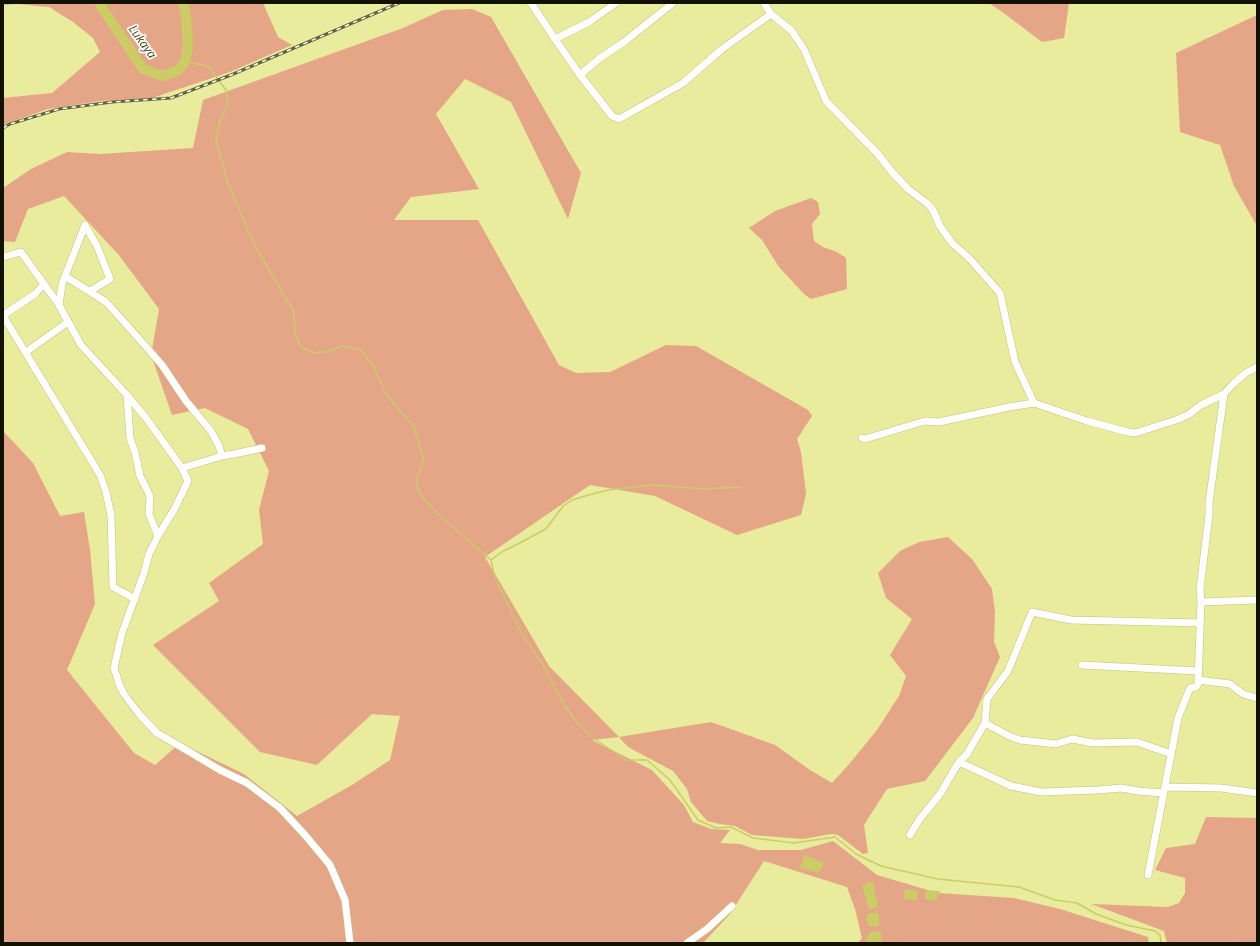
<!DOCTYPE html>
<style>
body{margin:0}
#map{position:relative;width:1260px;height:946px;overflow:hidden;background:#e9eb9d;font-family:"Open Sans",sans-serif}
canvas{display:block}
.frame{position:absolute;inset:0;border:4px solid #121200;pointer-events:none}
</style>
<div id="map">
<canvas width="1260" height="946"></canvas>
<div class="frame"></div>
</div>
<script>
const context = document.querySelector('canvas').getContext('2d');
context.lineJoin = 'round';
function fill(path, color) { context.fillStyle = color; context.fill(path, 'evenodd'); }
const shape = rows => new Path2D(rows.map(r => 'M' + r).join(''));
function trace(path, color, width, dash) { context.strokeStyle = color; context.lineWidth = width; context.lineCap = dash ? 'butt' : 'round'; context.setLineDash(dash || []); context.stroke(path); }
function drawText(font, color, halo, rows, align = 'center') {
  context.font = font + ' "Open Sans",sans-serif'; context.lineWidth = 3.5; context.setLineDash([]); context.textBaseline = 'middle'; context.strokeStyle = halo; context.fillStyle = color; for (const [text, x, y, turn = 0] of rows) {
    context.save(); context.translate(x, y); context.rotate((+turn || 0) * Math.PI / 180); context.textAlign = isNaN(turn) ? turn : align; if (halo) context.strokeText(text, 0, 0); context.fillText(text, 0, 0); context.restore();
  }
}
fill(shape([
 [3,3,263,3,278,37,292,45,230,72,152,98,101,101,48,109,11,122,3,126,3,98,52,93,100,52,93,38,73,22,49,7,17,4,3,5],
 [989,3,1069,3,1064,38,1042,42,1005,14],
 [472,9,491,17,581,173,568,219,511,102,465,79,436,114,479,189,411,197,394,220,478,220,559,365,576,373,610,372,666,345,696,346,808,410,812,416,797,439,801,452,806,494,801,515,737,535,655,496,590,485,485,557,549,666,619,737,711,722,775,745,810,770,832,783,850,763,877,730,899,696,906,676,890,655,912,619,886,598,878,573,900,551,919,542,948,537,972,559,992,589,995,612,994,642,1000,657,973,718,925,781,887,789,864,825,868,853,863,854,838,835,831,834,803,839,752,835,735,826,720,824,707,821,691,802,687,789,673,771,628,747,619,737,592,740,652,770,684,805,693,822,711,829,730,830,720,843,740,844,758,850,801,850,833,841,877,875,938,893,1014,898,1060,909,1148,937,1149,943,858,943,862,938,855,909,847,887,764,861,730,914,703,943,3,943,3,431,33,463,60,516,84,512,90,550,95,604,67,670,134,753,155,765,180,743,244,774,297,816,352,785,390,760,400,716,372,714,317,765,260,752,153,645,219,601,209,583,263,544,259,510,269,471,248,429,205,408,172,415,151,355,159,309,118,254,64,196,28,209,15,242,3,241,3,188,31,169,67,152,100,154,193,148,203,100,403,28,443,10],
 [1257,15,1257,226,1234,186,1220,145,1180,132,1176,53],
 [811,198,818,202,820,214,812,224,814,241,823,247,837,252,846,258,847,289,811,299,804,294,779,267,762,240,749,228,775,211],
 [1206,817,1257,818,1257,943,1167,943,1164,931,1091,904,1168,907,1179,903,1185,893,1185,878,1155,870,1166,848,1195,844]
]), '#e4a686');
fill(shape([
 [804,855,824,863,819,873,800,868],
 [871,881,874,886,878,907,869,910,862,886],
 [905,889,918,891,917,900,904,899],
 [926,890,940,891,936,901,925,899],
 [869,913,879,913,879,926,869,926,866,919],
 [881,931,882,943,867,943,866,939,870,932]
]), '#cccc67');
trace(shape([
 [185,61,209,67,226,90,228,105,220,121,216,140,228,184,255,246,294,312,295,334,301,347,315,353,325,352,343,346,361,350,373,366,386,394,400,411,413,425,423,457,422,466,417,477,417,488,423,498,439,515,491,560,495,578,524,638,542,663,561,699,575,720,590,736,626,760,647,760,670,780,698,820,716,828,731,827,753,838,794,843,835,837,856,854,881,866,938,879,1019,887,1055,900,1077,903,1096,914,1126,925,1155,931,1160,935,1161,943],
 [491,560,503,551,512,547,546,529,563,506,572,500,585,496,608,490,651,485,705,489,741,487]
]), '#cccc67', 1.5);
trace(shape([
 [99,3,143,69,162,76,179,70,185,61,188,48,186,16,183,3]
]), '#cccc67', 10);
const minor = shape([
 [531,3,555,39,580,75,612,116,619,119,683,83,722,49,771,14],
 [764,3,771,14,791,30,804,49,826,101,877,153,892,172,908,189,928,204,933,210,940,226,952,243,970,259,1000,293,1015,362,1034,403],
 [555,39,589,22,616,3],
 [580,75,600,58,624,42,673,3],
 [85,225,62,284,59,305,81,345,127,395,146,418,182,468,188,481,175,508,158,536,149,554,144,573,122,633,114,668,117,677,119,684,124,694,140,715,157,733,188,751,220,770,247,783,280,808,305,835,330,865,345,900,350,943],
 [85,225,97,246,110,279,90,291],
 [3,257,21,252,59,305],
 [65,276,106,302,133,332,162,365,186,401,211,431,219,446,222,456],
 [44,284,35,294,5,314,5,319,91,460,101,477,106,492,111,515,113,587,135,599],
 [26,352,68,322],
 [127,395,130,438,135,452,140,476,150,496,149,514,158,536],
 [862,438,865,439,925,421,939,422,1009,407,1034,403,1087,421,1128,432,1135,433,1176,420,1188,415,1201,405,1224,394,1234,383,1246,373,1257,367],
 [182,468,222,456,234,454,262,448],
 [1201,602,1257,600],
 [1082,665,1198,671],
 [1198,680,1230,684,1243,694,1257,698],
 [985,723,1009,736,1020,740,1056,744,1072,739,1093,743,1137,742,1171,754],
 [959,762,1011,786,1041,792,1098,790,1121,788,1138,791,1163,793],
 [1165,787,1221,788,1257,793],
 [910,835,919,820,940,794,959,762,967,754,985,723,987,699,1008,671,1032,612,1071,620,1200,623],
 [1148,875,1178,718,1190,688,1196,687,1198,684,1201,602,1200,589,1209,515,1209,503,1224,394],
 [687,943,707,929,732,906]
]);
trace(minor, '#c2c377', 8);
trace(minor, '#fff', 7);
const rail = shape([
 [3,128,10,124,59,109,112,102,171,98,231,75,399,3]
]);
trace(rail, '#63643b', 3);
trace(rail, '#fff', 1.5, [4.5]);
drawText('italic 12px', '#434318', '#fff', [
 ["Lukaya",142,42,54]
]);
</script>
